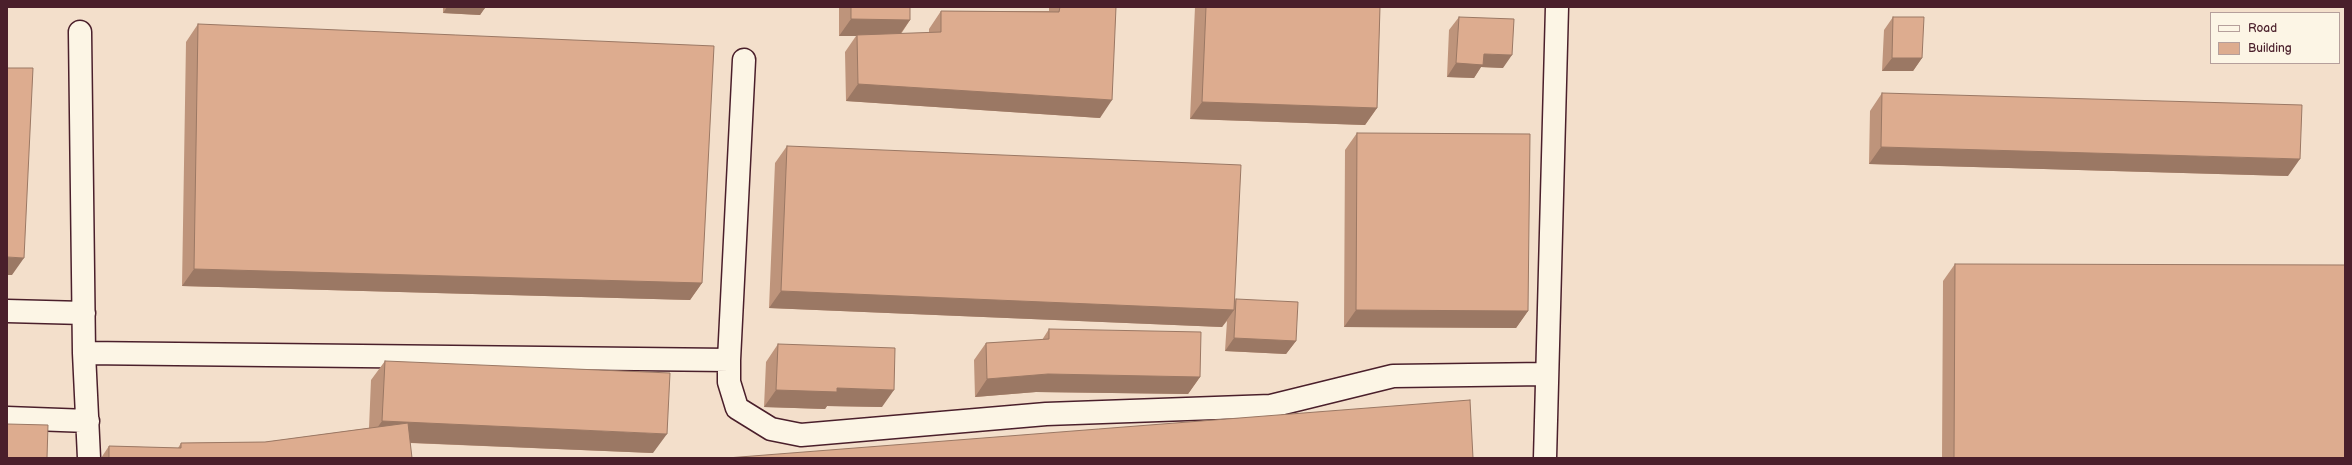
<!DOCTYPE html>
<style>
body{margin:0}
#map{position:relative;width:2352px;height:465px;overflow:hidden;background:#fcf5e5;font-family:"Balsamiq Sans",sans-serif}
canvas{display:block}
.frame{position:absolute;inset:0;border:8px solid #4a1f2b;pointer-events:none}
.legend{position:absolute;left:2210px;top:12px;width:130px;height:52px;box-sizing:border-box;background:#fcf5e5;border:1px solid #b59f9b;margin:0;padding:5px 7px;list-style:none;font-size:12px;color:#4a1f2b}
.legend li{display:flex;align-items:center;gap:8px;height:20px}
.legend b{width:20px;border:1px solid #b59f9b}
</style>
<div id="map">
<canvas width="2352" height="465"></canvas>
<div class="frame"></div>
<ul class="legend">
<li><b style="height:5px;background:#fcf5e5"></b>Road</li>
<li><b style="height:11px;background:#ddac8f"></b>Building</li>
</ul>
</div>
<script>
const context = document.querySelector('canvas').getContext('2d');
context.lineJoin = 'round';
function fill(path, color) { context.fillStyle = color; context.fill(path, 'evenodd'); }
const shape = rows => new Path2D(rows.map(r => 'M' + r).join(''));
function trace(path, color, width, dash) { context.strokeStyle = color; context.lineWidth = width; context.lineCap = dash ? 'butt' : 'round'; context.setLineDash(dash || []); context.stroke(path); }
fill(shape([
 [7,7,2345,7,2345,458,7,458],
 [2211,13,2339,13,2339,63,2211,63]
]), '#f3dfcb');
const minor = shape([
 [80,32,84,353,89,458],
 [744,60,729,360,729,382,737,408,771,429,801,435,1046,414,1271,406,1393,376,1546,374],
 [7,311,84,313],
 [84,353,729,360],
 [7,418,88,421],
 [1545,458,1557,7]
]);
trace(minor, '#4a1f2b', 25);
trace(minor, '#fcf5e5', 22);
fill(shape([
 [443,7,485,7,480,15,443,13],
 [839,7,910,7,910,20,901,34,929,33,929,29,941,11,1049,11,1049,7,1116,7,1100,118,846,101,845,52,856,36,839,36],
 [1195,7,1380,7,1377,108,1365,125,1190,119],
 [1459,17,1503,68,1481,67,1474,78,1447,77,1449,30],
 [1893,17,1922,58,1913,71,1882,71,1884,30],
 [198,24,702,283,690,300,182,286,186,42],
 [1882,93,2288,176,1869,164,1870,111],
 [1357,133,1528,311,1516,328,1344,327,1345,150],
 [787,146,1235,301,1236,299,1296,341,1286,354,1225,351,1227,321,1222,327,769,308,775,163],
 [1955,264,2345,458,1942,458,1943,281],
 [1049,329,1200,377,1188,394,1036,392,975,397,974,360,986,343,1042,340],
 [778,344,882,407,827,406,825,409,764,407,766,362],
 [385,361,653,453,410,443,412,458,101,458,109,446,178,448,181,443,265,442,369,428,371,380]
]), '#be947b');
fill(shape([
 [447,7,469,7,485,8,480,15,443,13],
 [851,19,910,20,898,37,857,35,856,36,839,36],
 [1484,54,1512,55,1503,68,1481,67,1474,78,1447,77,1456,63],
 [1892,58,1922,58,1913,71,1882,71],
 [858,84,1112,100,1100,118,846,101],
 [1202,102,1377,108,1365,125,1190,119],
 [1881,147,2300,159,2288,176,1869,164],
 [7,257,24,258,12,275,7,275],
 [194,269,702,283,690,300,182,286],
 [781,291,1234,310,1222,327,769,308],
 [1356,310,1528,311,1516,328,1344,327],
 [1234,338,1296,341,1286,354,1225,351],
 [1048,374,1200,377,1188,394,1036,392,975,397,987,379],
 [837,388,894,390,882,407,827,406,825,409,764,407,776,390],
 [382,421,667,434,653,453,368,441]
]), '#9b7864');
const building = shape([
 [469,7,485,7,485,8,469,7],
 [851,7,910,7,910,20,851,19,851,7],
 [1060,7,1116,7,1112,100,858,84,857,35,941,32,941,11,1059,12,1060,7],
 [1206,7,1380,7,1377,108,1202,102,1206,7],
 [1459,17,1514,19,1512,55,1484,54,1483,65,1456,63,1459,17],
 [1893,17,1924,17,1922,58,1892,58,1893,17],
 [198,24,714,46,702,283,194,269,198,24],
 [7,68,33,68,24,258,7,257,7,68],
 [1882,93,2302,105,2300,159,1881,147,1882,93],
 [1357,133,1530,134,1528,311,1356,310,1357,133],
 [787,146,1241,165,1234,310,781,291,787,146],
 [1955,264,2345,265,2345,458,1954,458,1955,264],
 [1236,299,1298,302,1296,341,1234,338,1236,299],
 [1049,329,1201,332,1200,377,1048,374,987,379,986,343,1049,339,1049,329],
 [778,344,895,348,894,390,837,388,837,392,776,390,778,344],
 [385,361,670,373,667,434,382,421,385,361],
 [1470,400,1473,458,727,458,1470,400],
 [408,423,412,458,109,458,109,446,181,448,181,443,265,442,408,423],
 [7,424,48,425,47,458,7,458,7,424]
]);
fill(building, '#ddac8f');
trace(building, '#9b7864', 1);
</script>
